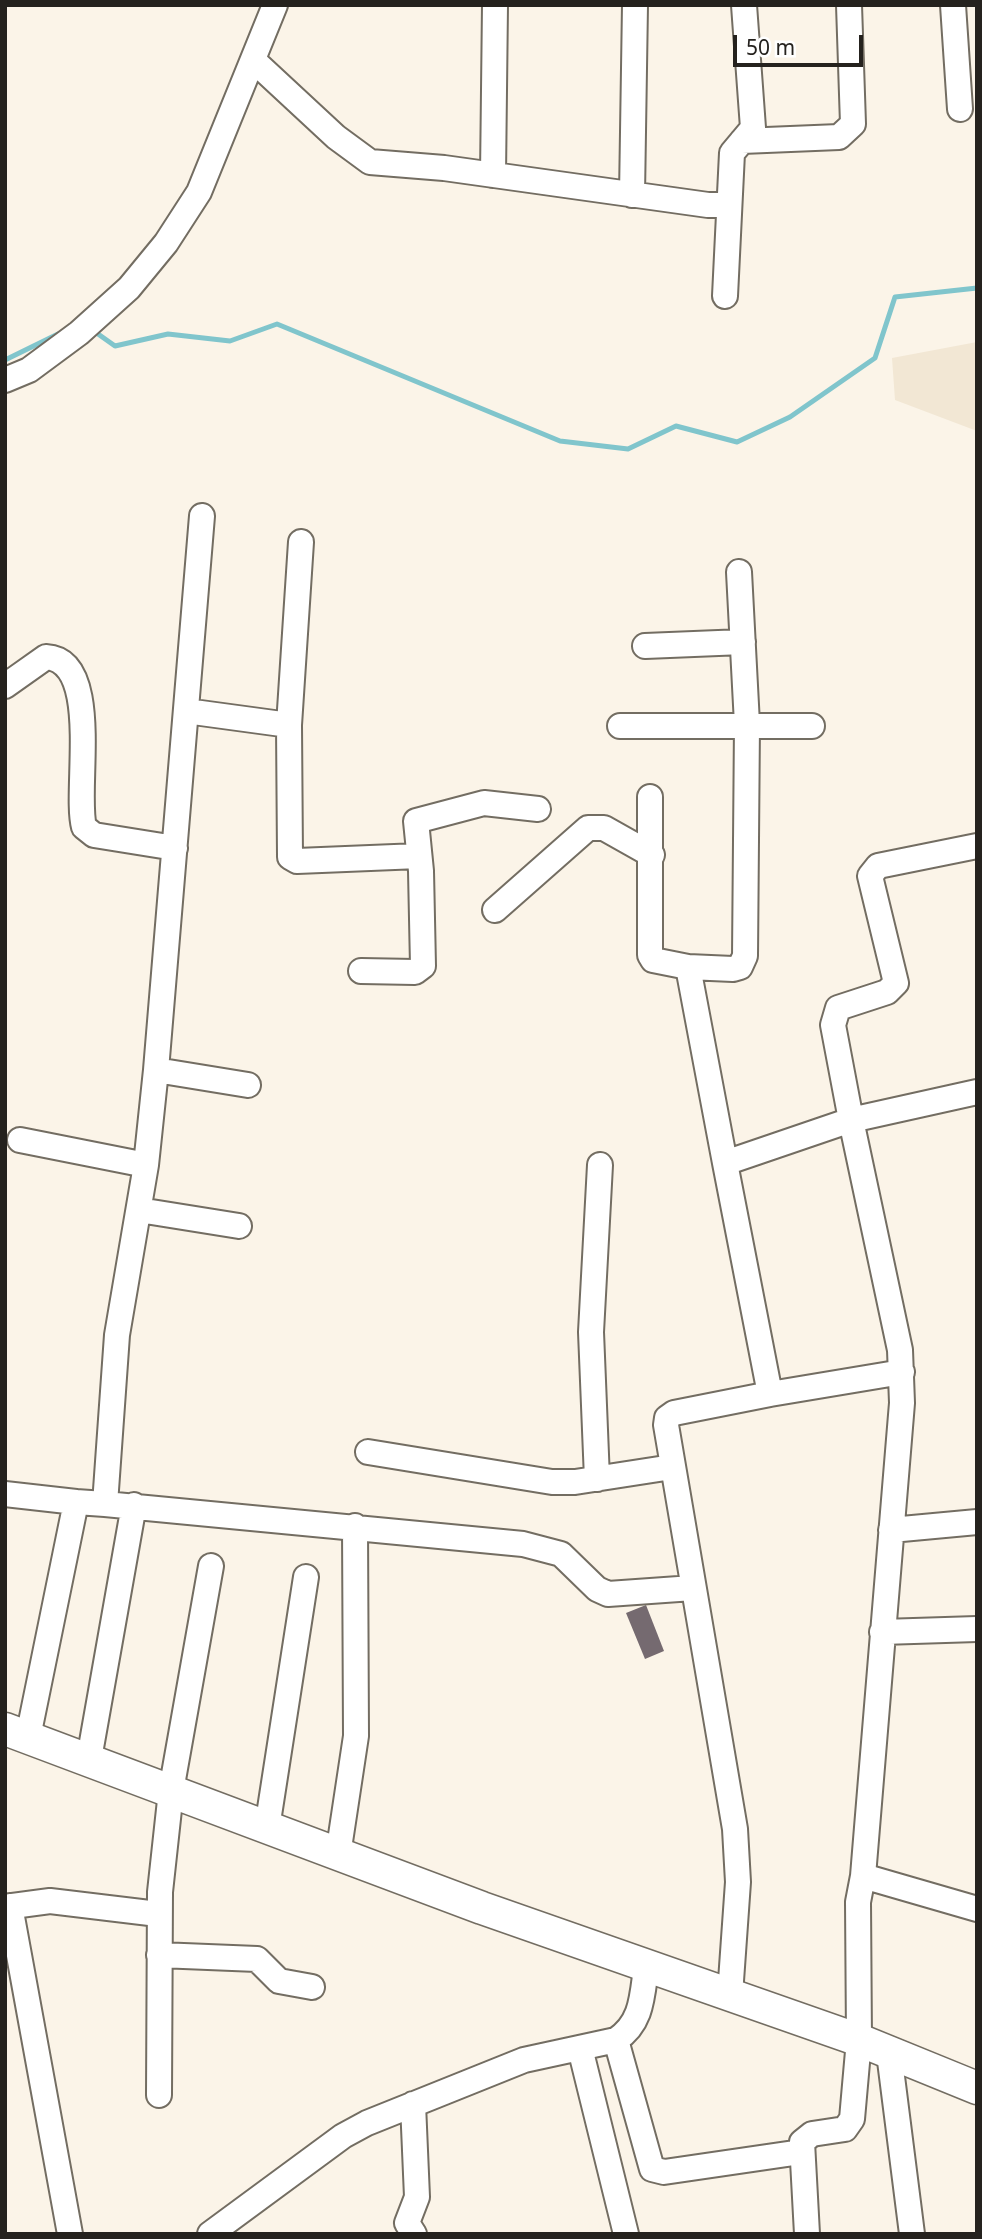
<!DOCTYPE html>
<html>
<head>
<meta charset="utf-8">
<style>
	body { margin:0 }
	#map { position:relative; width:982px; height:2239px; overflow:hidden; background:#fbf4e8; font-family:"Noto Sans",sans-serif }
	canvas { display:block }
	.frame { position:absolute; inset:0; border:7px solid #25221e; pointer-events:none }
	.scale { position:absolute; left:733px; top:35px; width:130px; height:32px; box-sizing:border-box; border:4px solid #25221e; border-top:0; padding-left:9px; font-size:21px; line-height:24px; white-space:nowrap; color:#25221e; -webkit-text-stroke:5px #fff; paint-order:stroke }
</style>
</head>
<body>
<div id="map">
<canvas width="982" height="2239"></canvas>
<div class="frame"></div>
<div class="scale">50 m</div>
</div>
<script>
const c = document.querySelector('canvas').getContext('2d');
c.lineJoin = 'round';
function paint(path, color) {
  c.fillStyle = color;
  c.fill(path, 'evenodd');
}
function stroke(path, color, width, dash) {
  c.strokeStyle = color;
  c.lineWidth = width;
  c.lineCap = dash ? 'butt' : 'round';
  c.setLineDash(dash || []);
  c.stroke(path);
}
paint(new Path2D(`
	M977,342V431L895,400L892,358Z`), '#f2e7d4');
stroke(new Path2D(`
	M91,329L115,346L168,334L230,341L277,324L560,441L628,449L676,426L737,442L790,417L875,358L895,297L977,288
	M5,360L58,334`), '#80c5cc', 5);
paint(new Path2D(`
	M646,1605L664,1651L645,1659L626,1613Z`), '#756a70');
const minor = new Path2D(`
	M953,5L960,109
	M253,60L336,137L370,162L444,168L708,205H727
	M742,141L839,137L853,124L849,5
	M493,175L495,5
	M632,195L635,5
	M725,296L732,153L753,128L744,5
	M5,380L29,370L79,333L129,288L166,243L199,192L275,5
	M301,542L289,725L290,857L297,861L419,856
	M739,572L747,724L745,956L740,967L733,969L688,967L725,1163L851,1120L900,1350L902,1403L863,1876L858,1902L859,2040L852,2119L845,2129L812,2134L802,2142L807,2234
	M645,646L743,642
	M5,686L46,657C103,660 74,791 84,827L94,835L175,848
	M186,711L289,725
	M620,726H812
	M650,797V955L653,960L688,967
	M977,846L878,866L870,876L896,983L887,992L838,1008L833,1025L851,1120L977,1092
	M495,910L588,828H604L652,855
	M361,971L415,972L423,966L421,871L416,821L484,803L538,809
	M156,1070L248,1085
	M20,1140L146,1165
	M725,1163L770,1394L902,1372
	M139,1210L239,1226
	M368,1452L552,1482H575L672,1467
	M597,1479L591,1332L600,1165
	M5,1494L76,1502
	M105,1504L523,1544L561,1554L597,1589L608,1594L693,1588
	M891,1530L977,1522
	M882,1632L977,1629
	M28,1737L76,1502L105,1504L117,1335L146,1165L156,1070L202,516
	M89,1759L134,1505
	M267,1828L306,1577
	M338,1855L356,1736L355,1526
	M863,1876L977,1909
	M10,1906L70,2234
	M5,1907L50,1901L158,1914
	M159,1955L257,1959L279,1981L312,1987
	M730,1995L738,1882L735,1829L666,1425L667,1418L674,1413L770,1394
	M616,2040L652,2169L664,2172L801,2152
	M580,2048L626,2234
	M889,2053L912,2234
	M159,2095L160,1892L171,1791L211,1566
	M413,2104L417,2197L407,2223L414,2234
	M210,2234L343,2136L367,2123L524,2060L616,2040C642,2023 642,1997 646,1968`);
const major = new Path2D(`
	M5,1729L482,1908L859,2040L977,2088`);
stroke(minor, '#736d62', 28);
stroke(major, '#736d62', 35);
stroke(minor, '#fff', 24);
stroke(major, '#fff', 32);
</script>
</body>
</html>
